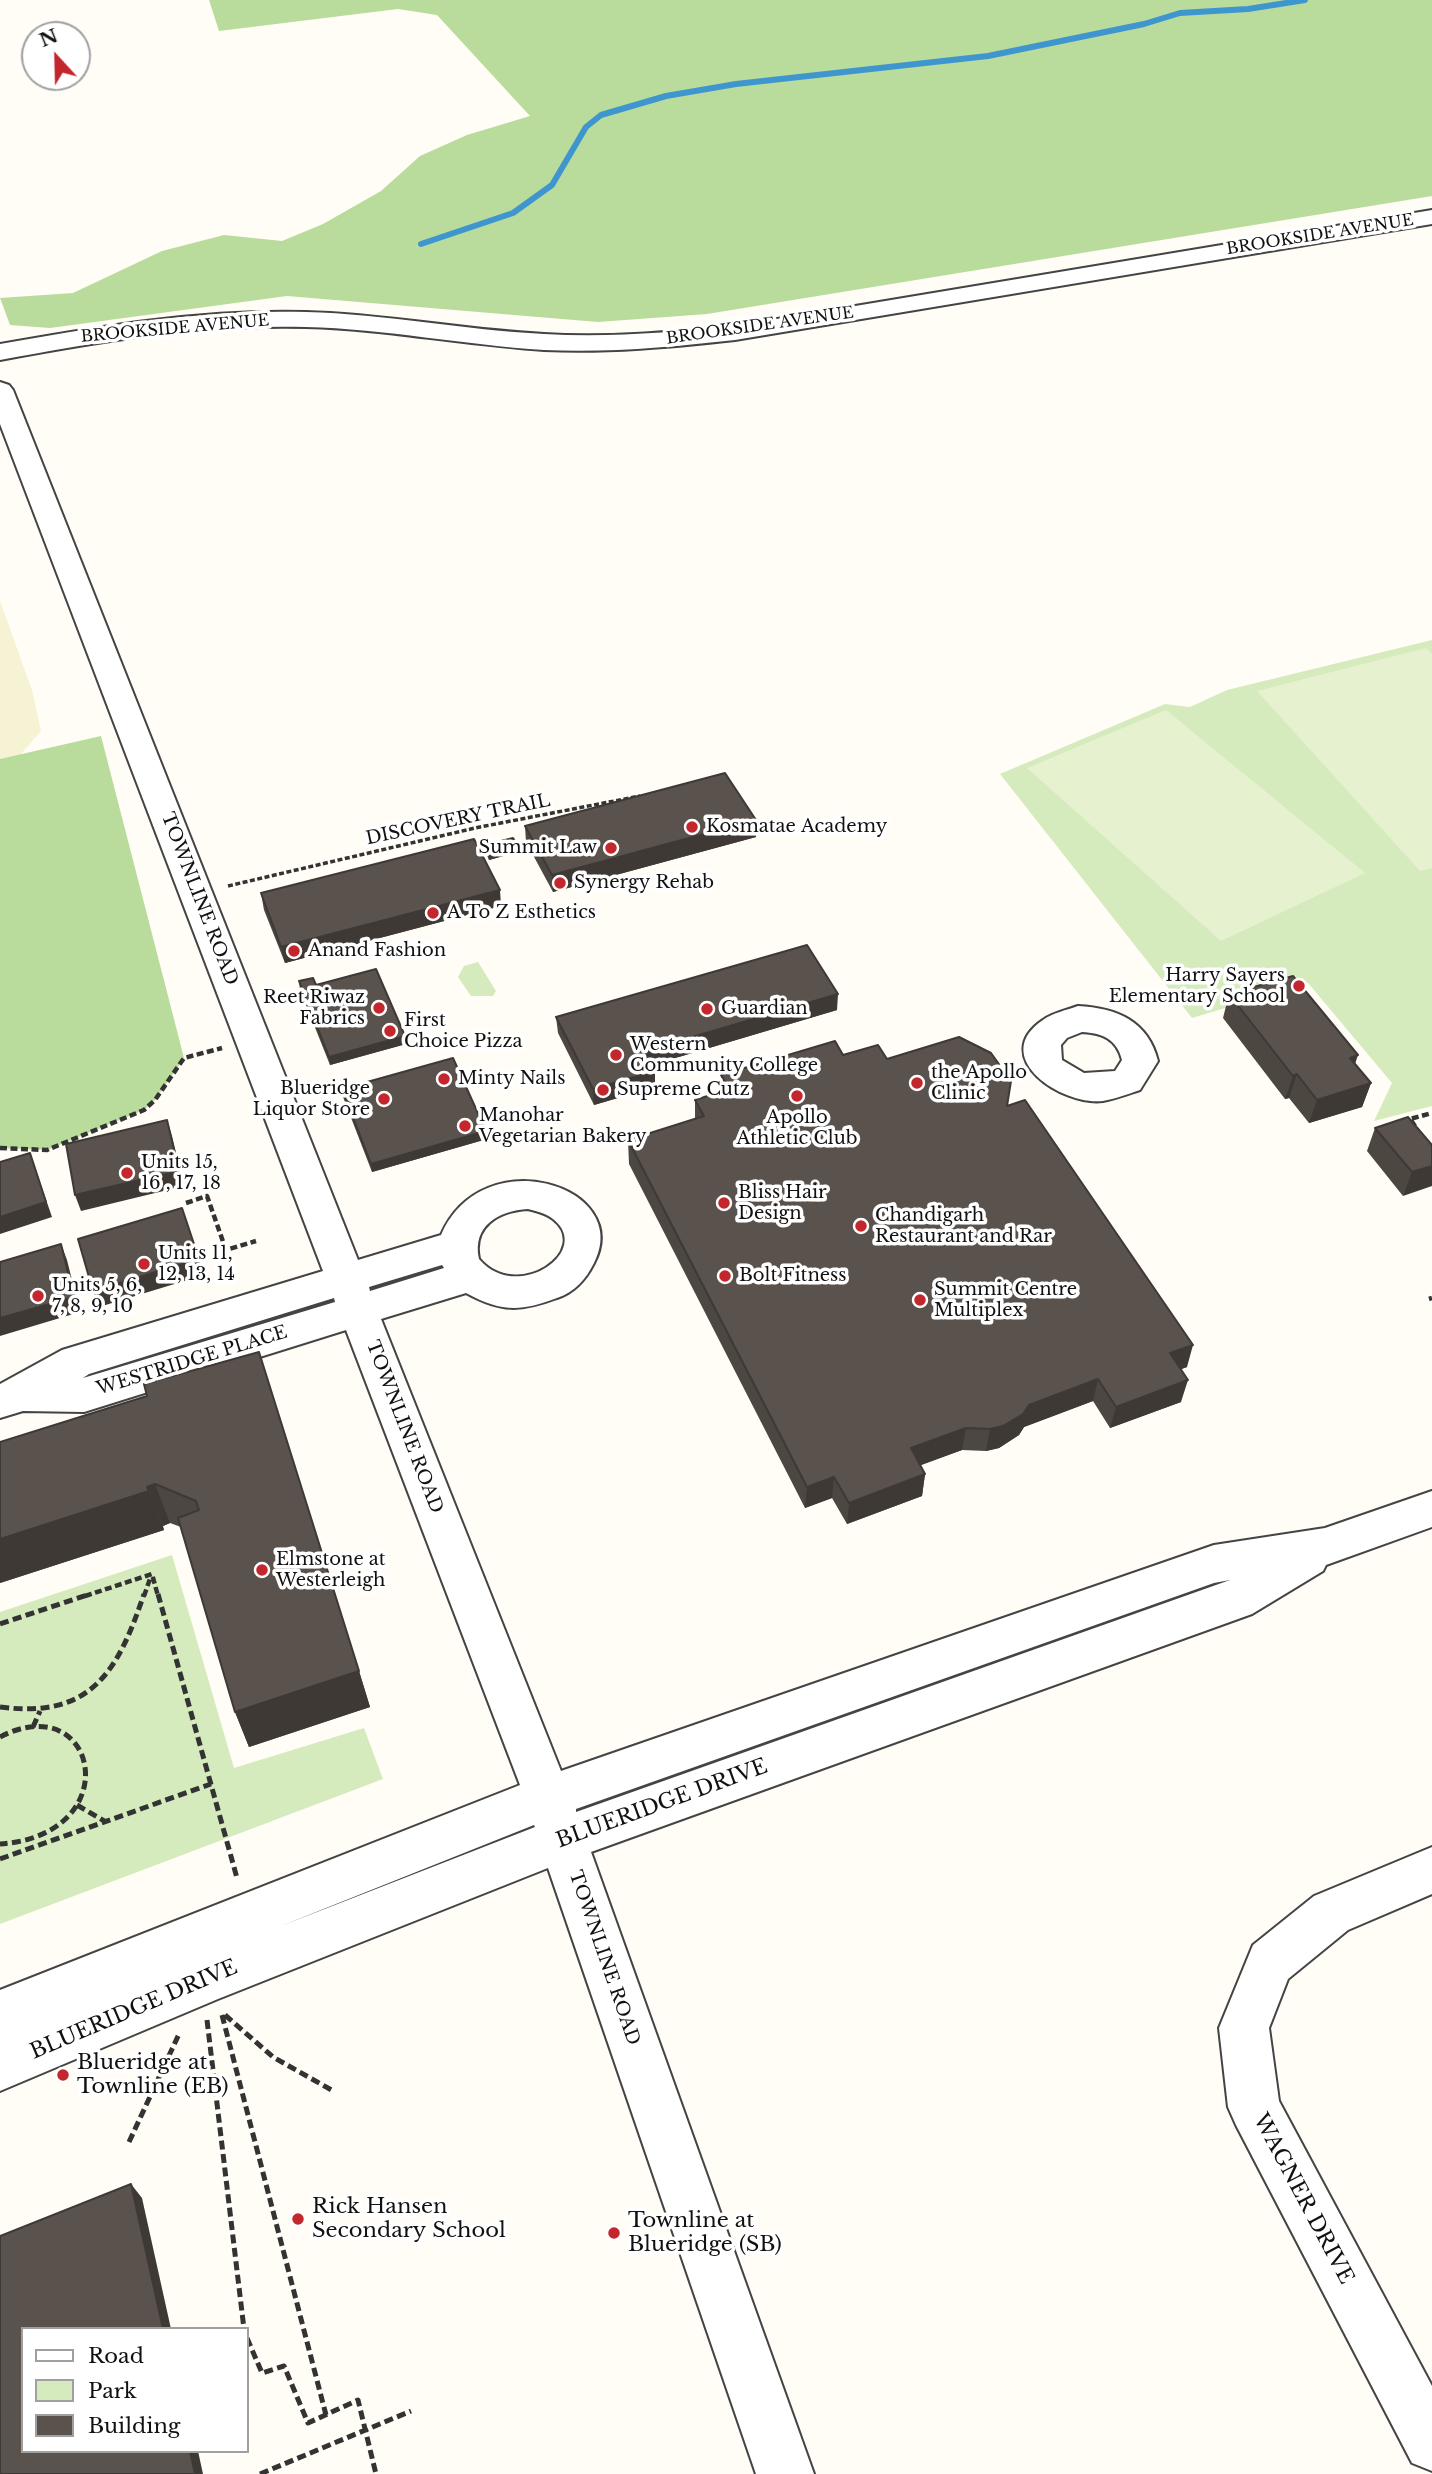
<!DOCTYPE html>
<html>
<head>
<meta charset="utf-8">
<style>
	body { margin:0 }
	#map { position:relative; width:1432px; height:2474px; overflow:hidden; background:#fffdf5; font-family:"Libre Baskerville",serif }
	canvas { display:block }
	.legend { position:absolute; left:21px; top:2327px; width:228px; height:126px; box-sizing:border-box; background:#fff; border:2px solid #a0a0a0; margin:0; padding:9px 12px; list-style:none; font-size:21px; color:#111 }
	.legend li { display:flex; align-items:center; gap:14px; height:35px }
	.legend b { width:35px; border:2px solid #a0a0a0 }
	.north { position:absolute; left:21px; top:21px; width:70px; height:70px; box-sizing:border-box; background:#fff; border:2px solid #a0a0a0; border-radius:50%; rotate:338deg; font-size:19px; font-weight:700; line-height:28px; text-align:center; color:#111 }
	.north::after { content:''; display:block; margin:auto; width:24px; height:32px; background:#c4262e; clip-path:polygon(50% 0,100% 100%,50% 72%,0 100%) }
</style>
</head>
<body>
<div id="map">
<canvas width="1432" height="2474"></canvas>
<ul class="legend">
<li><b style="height:9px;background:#fff"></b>Road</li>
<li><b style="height:19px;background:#d5ebbd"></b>Park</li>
<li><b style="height:19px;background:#5a524d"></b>Building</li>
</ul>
<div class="north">N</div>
</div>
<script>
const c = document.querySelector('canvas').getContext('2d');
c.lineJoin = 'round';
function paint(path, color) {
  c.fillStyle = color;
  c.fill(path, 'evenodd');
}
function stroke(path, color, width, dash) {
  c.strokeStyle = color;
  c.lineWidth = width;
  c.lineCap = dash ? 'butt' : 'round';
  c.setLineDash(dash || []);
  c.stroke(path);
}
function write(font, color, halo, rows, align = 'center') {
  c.font = font + ' "Libre Baskerville",serif';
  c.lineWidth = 7;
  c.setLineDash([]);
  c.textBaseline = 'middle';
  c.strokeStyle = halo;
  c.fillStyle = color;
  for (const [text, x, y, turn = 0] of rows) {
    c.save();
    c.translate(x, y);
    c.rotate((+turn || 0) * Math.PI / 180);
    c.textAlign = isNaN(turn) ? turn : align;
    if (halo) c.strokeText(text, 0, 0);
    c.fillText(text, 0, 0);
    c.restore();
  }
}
paint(new Path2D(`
	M0,601L32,690L41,731L20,755L0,759Z`), '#f6f3d4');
paint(new Path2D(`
	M1432,640V1106L1374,1121L1392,1083L1308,983L1192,1018L1000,774L1165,704L1190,707L1227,690Z
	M478,962L496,991L493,996H471L458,977L464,966Z
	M172,1555L234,1768L364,1728L383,1779L0,1924V1612Z`), '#d5ebbd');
paint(new Path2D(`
	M209,0H1432V196L707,314L598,322L287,296L50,328L10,325L0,298L73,293L162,251L224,235L282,241L323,224L381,191L420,156L467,135L530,116L437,15L398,9L219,31Z
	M101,736L184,1058L155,1100L144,1110L47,1150L0,1148V759Z`), '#b9dc9c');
paint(new Path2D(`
	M1426,648L1432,654V868L1420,871L1257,691Z
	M1166,710L1365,873L1221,941L1027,768Z`), '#e6f2cf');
stroke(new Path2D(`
	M421,244L513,213L552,185L586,127L601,115L666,96L736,84L988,56L1144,24L1180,13L1248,9L1305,0`), '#3f96cf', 6);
const minor = new Path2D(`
	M1432,210V224L735,340C672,347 608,353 544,350C464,345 386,329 306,327C203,324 101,341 0,360V344C101,326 203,309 306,312C386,314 464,330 544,334C608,338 672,332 735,326Z
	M0,382L9,385L13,390L358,1260L441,1235C483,1138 634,1187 594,1263C586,1279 575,1292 557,1298C520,1312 501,1312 466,1293L381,1319L561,1771L1214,1545L1325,1528L1432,1491V1527L1326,1565L1323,1571L1252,1614L591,1852L814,2474H756L548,1868L218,1999L0,2091V2040L47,2021L0,2040V1990L520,1785L346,1330L84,1412L23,1411L0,1418V1384L62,1350L323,1271L0,424ZM528,1209C535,1211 546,1213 553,1219C594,1251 517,1304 479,1259C472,1226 498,1211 528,1209ZM442,1265L444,1268L370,1291L369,1287ZM334,1298L335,1302L83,1378L89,1374ZM1230,1580L576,1812V1809L1214,1583ZM534,1825L535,1827L281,1926Z
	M1078,1006C1117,1008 1148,1021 1158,1061L1140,1090C1128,1094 1115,1099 1103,1101C1062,1106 988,1057 1043,1020C1052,1013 1067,1010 1078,1006ZM1082,1032C1102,1033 1117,1039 1122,1060L1115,1071L1084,1073L1062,1060L1061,1045L1067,1038Z
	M1432,1847V1894L1348,1930L1288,1979L1269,2028L1279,2101L1432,2386V2471L1412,2463L1236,2125L1228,2107L1219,2028L1253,1945L1314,1896Z`);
stroke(minor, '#444', 4);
stroke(new Path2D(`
	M228,886L475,828L640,796`), '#333', 3.5, [5, 2.5]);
stroke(new Path2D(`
	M1415,1126L1410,1119L1432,1113
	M0,1148L47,1150L144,1110L155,1100L184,1058L222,1048
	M186,1203L207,1196L226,1250L256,1241
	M1429,1299L1432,1298
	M85,1596L152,1574L158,1596
	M144,1596L151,1576`), '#333', 4.5, [7, 3.5]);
stroke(new Path2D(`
	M158,1594L237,1878
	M0,1624L90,1594
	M0,1707C92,1719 118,1671 144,1594
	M33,1727L40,1711
	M0,1737C98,1686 129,1835 0,1844
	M77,1805L106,1822
	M0,1859L211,1784
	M222,2015L326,2415
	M225,2015L273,2057L335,2092
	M207,2020L244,2329
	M129,2142L179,2034
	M247,2338L262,2373L284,2366L308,2423L358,2400L376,2474
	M260,2474L411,2411`), '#333', 5, [9, 4.5]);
paint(minor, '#fff');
paint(new Path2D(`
	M525,826L756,837L553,892L526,842Z
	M485,845L518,852L489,860L486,853Z
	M261,893L501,906L285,963L264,910Z
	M299,981L316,985L406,1044L330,1065L300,990Z
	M1229,994L1355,1064L1371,1083L1362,1107L1309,1123L1289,1098L1285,1099L1223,1018Z
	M837,1010L652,1065L655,1087L594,1105L558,1033L556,1017Z
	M843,1055L887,1059L1007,1106L1187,1367L1181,1369V1402L1110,1428L1093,1401L1024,1427L1019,1435L999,1448L986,1451L962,1450L920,1465L925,1474L922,1496L847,1524L832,1498L805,1508L629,1164L628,1140L695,1119V1100L721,1091V1075Z
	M342,1089L487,1139L372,1172L343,1097Z
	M1375,1128L1432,1145L1403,1196L1367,1151Z
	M147,1396L359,1671L370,1707L249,1747L235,1712L181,1527L170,1523L163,1526L164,1530L0,1583Z`), '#4d4742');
paint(new Path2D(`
	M756,820V837L553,892L552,875Z
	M517,844L518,852L489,860L488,851Z
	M500,890L501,906L285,963L281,947Z
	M838,994L837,1010L645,1067V1051Z
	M405,1036L406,1044L330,1065L329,1057Z
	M1358,1055L1350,1079V1058Z
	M655,1071V1087L594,1105L593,1089Z
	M1297,1074L1289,1098L1285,1099L1293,1076Z
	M1371,1083L1362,1107L1309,1123L1317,1100Z
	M167,1120L172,1136L184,1186L81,1211L75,1195Z
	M486,1131L487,1139L372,1172L371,1164Z
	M30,1153L52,1217L0,1234V1217Z
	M1432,1166V1186L1403,1196L1412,1172Z
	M61,1244L67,1260L80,1312L0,1336V1318Z
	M199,1259L204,1275L99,1307L93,1291Z
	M1193,1345L1187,1367L1163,1376L1170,1353Z
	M1098,1379L1093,1401L1024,1427L1019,1435L999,1448L986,1451L990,1429L1029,1405Z
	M1188,1380L1181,1402L1110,1428L1116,1407Z
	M966,1428L962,1450L908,1470L911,1448Z
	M925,1474L922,1496L847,1524L849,1503Z
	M834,1477L832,1498L805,1508L807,1487Z
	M155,1484L170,1523L163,1526L147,1487Z
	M149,1491L164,1530L0,1583V1539Z
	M359,1671L370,1707L249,1747L235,1712Z
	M131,2184L142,2198L171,2329H163Z
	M190,2451H198L203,2474H195Z`), '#3f3936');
const building = new Path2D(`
	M725,773L756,820L552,875L525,826Z
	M513,838L517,844L488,851L485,845Z
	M474,839L500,890L281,947L261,893Z
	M807,945L838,994L645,1051L655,1071L593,1089L556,1017Z
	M376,969L405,1036L329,1057L299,981L313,978L316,985Z
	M1293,976L1358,1055L1350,1058L1371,1083L1317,1100L1297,1074L1293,1076L1229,994Z
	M959,1037L991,1053L1011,1081L1007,1106L1025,1100L1193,1345L1170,1353L1188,1380L1116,1407L1098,1379L1029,1405L1023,1414L1003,1426L990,1429L966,1428L911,1448L925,1474L849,1503L834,1477L807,1487L628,1140L704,1116L695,1100L729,1089L721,1075L835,1041L843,1055L878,1045L887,1059Z
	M453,1058L486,1131L371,1164L342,1089Z
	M1408,1117L1432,1145V1166L1412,1172L1375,1128Z
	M167,1120L179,1171L75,1195L66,1144Z
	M30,1153L46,1202L0,1217V1162Z
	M182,1208L199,1259L93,1291L78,1239Z
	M61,1244L74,1297L0,1318V1262Z
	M259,1352L359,1671L235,1712L178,1518L199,1510L196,1501L155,1484L147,1487L149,1491L0,1539V1442L147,1396L144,1384Z
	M131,2184L163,2329H23V2451H190L195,2474H0V2236Z`);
paint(building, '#5a524d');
stroke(building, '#3f3936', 2);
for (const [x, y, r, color] of [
	[692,827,7,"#c4262e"],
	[611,848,7,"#c4262e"],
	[560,883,7,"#c4262e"],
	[433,913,7,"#c4262e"],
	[294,951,7,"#c4262e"],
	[1299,986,7,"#c4262e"],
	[379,1008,7,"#c4262e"],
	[707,1009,7,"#c4262e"],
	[390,1031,7,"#c4262e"],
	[616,1055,7,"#c4262e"],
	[444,1079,7,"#c4262e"],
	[917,1083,7,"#c4262e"],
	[603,1090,7,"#c4262e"],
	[797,1096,7,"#c4262e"],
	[384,1099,7,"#c4262e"],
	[465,1126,7,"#c4262e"],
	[127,1173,7,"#c4262e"],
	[724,1203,7,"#c4262e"],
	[861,1226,7,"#c4262e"],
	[144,1264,7,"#c4262e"],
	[725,1276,7,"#c4262e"],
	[38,1296,7,"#c4262e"],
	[920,1300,7,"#c4262e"],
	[262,1570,7,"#c4262e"],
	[63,2075,7,"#c4262e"],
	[298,2219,7,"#c4262e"],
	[614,2233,7,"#c4262e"]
]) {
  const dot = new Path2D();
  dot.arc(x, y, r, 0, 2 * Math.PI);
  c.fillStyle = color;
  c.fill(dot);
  stroke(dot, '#fff', 2.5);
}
write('16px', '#111', '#fff', [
	["BROOKSIDE AVENUE",1320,235,-9],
	["BROOKSIDE AVENUE",760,326,-8],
	["BROOKSIDE AVENUE",175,329,-5]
]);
write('18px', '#111', '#fff', [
	["DISCOVERY TRAIL",458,820,-12],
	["TOWNLINE ROAD",199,899,69],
	["WESTRIDGE PLACE",192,1361,-17],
	["TOWNLINE ROAD",404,1427,69],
	["TOWNLINE ROAD",604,1958,71]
]);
write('18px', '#111', '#fff', [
	["Kosmatae Academy",706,827],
	["Summit Law",597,848,"right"],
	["Synergy Rehab",574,883],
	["A To Z Esthetics",447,913],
	["Anand Fashion",308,951],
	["Harry Sayers",1285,976,"right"],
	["Elementary School",1285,997,"right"],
	["Reet Riwaz",365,998,"right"],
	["Fabrics",365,1019,"right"],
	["Guardian",721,1009],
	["First",404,1021],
	["Choice Pizza",404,1042],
	["Western",630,1045],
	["Community College",630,1066],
	["the Apollo",931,1073],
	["Clinic",931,1094],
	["Minty Nails",458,1079],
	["Blueridge",370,1089,"right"],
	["Liquor Store",370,1110,"right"],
	["Supreme Cutz",617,1090],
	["Manohar",479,1116],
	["Vegetarian Bakery",479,1137],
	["Apollo",797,1118,"center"],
	["Athletic Club",797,1139,"center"],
	["Units 15,",141,1163],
	["16 , 17, 18",141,1184],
	["Bliss Hair",738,1193],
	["Design",738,1214],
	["Chandigarh",875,1216],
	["Restaurant and Rar",875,1237],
	["Units 11,",158,1254],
	["12, 13, 14",158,1275],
	["Bolt Fitness",739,1276],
	["Units 5, 6,",52,1286],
	["7, 8, 9, 10",52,1307],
	["Summit Centre",934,1290],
	["Multiplex",934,1311],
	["Elmstone at",276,1560],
	["Westerleigh",276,1581]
], 'left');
write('21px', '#111', '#fff', [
	["BLUERIDGE DRIVE",662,1804,-20],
	["BLUERIDGE DRIVE",134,2010,-23],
	["WAGNER DRIVE",1303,2199,62]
]);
write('21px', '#111', '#fff', [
	["Blueridge at",77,2063],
	["Townline (EB)",77,2087],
	["Rick Hansen",312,2207],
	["Secondary School",312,2231],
	["Townline at",628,2221],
	["Blueridge (SB)",628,2245]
], 'left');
</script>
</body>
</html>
